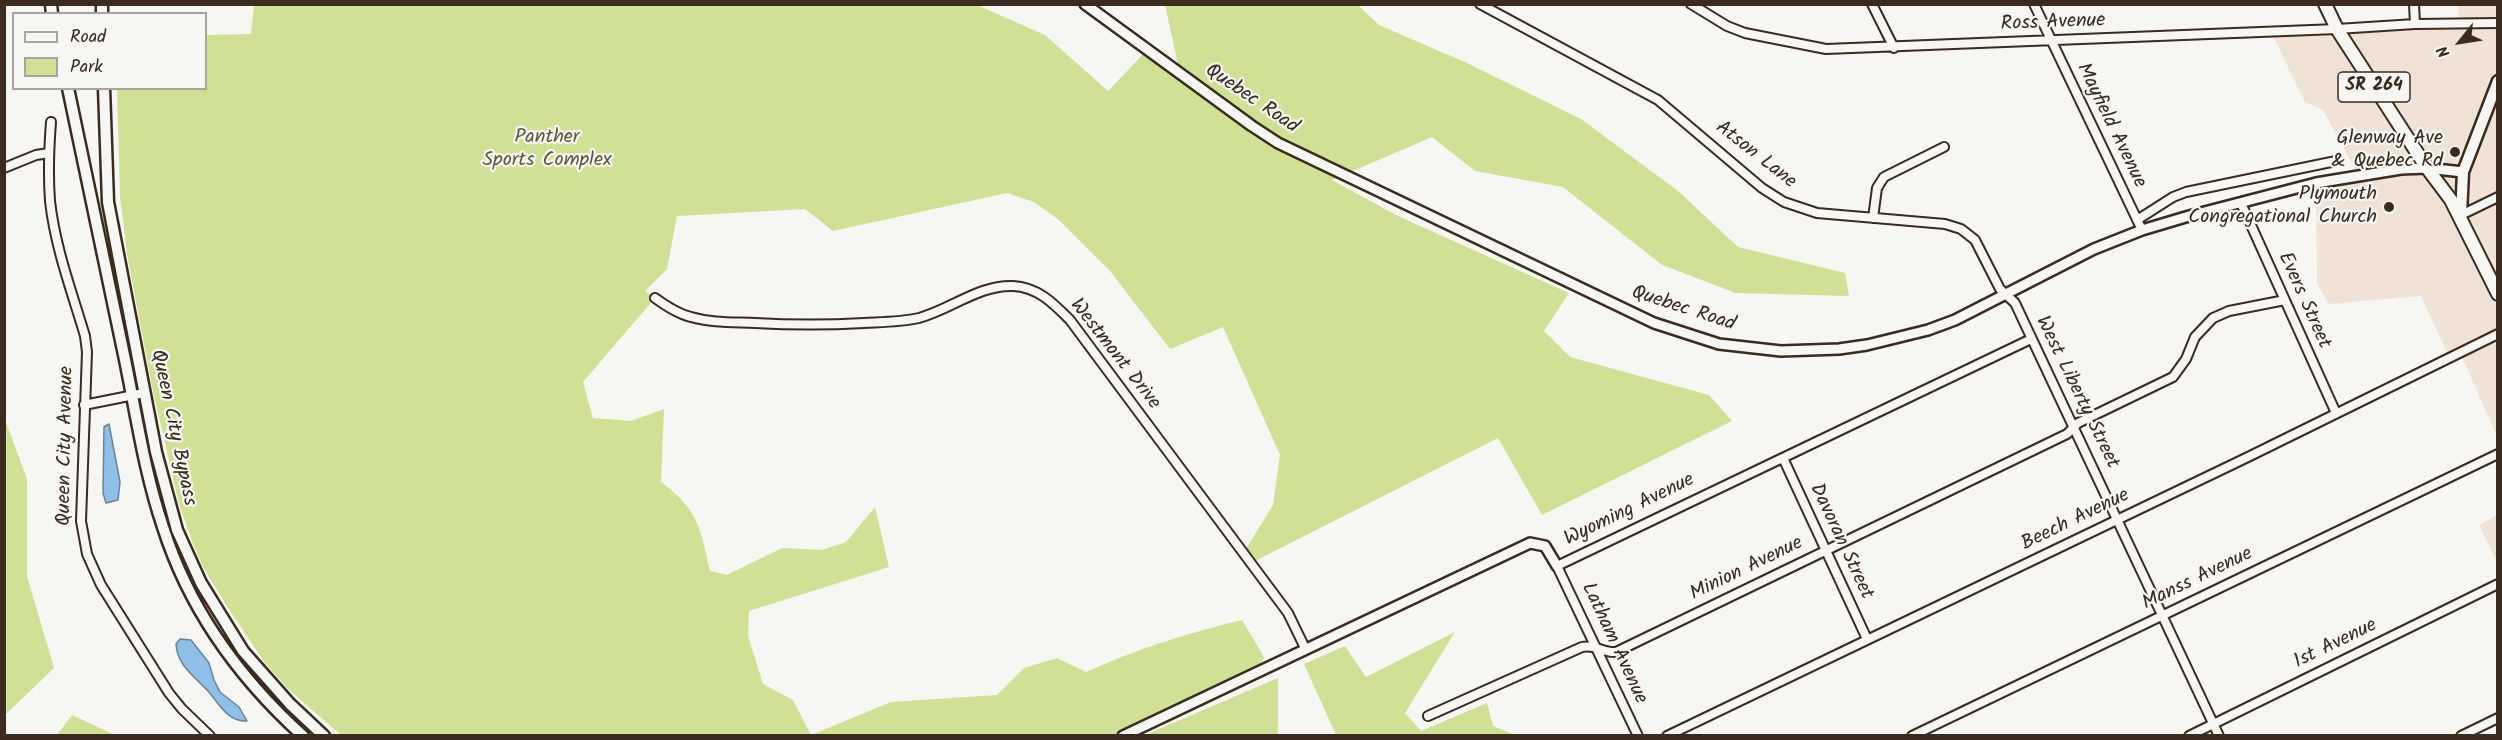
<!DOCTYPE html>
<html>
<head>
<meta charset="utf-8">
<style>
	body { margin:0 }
	#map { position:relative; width:2502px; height:740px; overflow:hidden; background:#f6f6f2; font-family:Kalam,sans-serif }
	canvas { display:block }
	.frame { position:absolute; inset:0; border:6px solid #3b2a1e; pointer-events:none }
	.legend { position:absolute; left:12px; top:12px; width:195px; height:78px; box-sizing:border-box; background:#f6f6f2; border:2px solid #aba49d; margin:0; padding:8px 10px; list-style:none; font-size:18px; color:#3b2a1e }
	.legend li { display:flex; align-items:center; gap:12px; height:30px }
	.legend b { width:30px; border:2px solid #aba49d }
	.north { position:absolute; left:2430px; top:12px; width:60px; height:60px; -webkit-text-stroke:4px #f6f6f2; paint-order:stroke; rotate:240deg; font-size:16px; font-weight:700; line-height:24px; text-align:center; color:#3b2a1e }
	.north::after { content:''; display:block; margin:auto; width:21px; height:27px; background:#3b2a1e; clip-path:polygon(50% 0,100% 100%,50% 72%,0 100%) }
</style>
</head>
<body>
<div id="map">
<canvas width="2502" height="740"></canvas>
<div class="frame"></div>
<ul class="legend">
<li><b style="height:8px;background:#f6f6f2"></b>Road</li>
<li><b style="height:16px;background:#d0e195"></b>Park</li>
</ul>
<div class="north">N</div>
</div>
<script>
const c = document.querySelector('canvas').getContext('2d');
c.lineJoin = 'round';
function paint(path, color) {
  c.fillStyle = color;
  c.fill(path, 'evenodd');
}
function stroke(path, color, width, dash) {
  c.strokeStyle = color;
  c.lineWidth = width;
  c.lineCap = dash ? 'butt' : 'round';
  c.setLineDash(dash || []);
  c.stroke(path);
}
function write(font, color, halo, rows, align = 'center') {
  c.font = font + ' Kalam,sans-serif';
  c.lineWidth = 4.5;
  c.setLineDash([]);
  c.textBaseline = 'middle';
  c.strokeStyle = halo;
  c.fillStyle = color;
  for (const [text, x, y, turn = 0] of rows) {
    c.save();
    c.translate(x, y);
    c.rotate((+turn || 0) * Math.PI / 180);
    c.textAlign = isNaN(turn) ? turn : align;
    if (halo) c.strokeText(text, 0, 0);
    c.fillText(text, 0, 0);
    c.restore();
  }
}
paint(new Path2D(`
	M2458,5H2497V436L2460,352L2449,357L2421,296L2329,304L2317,284L2316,183L2359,176L2323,110L2305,102L2271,32L2459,23Z
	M2497,515V562L2479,525Z`), '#f1e2d6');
paint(new Path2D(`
	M254,5H977L1045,35L1108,91L1147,50L1180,74L1165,5H1358L1379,25L1467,63L1581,119L1678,191L1738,247L1845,273L1849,296L1736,293L1662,265L1563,187L1475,171L1432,137L1332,180L1398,216L1569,293L1544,331L1570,357L1709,395L1732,421L1542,515L1498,438L1251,563L1244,552L1273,505L1280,455L1223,327L1170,349L1110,271L1059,220L1034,202L1007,193L833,231L805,209L677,216L667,269L645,291L655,298L583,382L593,418L631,421L664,409L661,482C699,510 700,528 710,571L727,575L782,548L822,550L846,542L875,507L889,567L749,611L748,636L763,684L793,700L811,735L891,702L997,695L1024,668L1057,658L1086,672C1137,649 1188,633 1242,620L1264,657L1258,670L1123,735H341L288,689L265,663L228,608L203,567L193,544L179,504L153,391L127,254L120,196L117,89L206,88V35L251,34Z
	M4,417L27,479V576L54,668L5,715Z
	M1455,632L1405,713L1421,731L1487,703L1493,726L1515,735H1336L1304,664L1345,646L1366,677Z
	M1278,678V735H1145Z
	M72,715L115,735H57Z`), '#d0e195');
const water = new Path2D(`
	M109,424L120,482L118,500L106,503L103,493L104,427Z
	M180,639L191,640L209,663L214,680L220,692L239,707L247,721C227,722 219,703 207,690C194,676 177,665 176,644Z`);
paint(water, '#8dbfe9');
stroke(water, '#6c8398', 1.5);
const minor = new Path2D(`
	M1480,4L1658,100L1762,188L1784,202L1817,213L1945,224L1961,229L1975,240L2000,289L2015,303L2219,736
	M1691,4L1727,26L1745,33L1826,49L2337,29L2415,24L2498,23
	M1872,4L1894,48
	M2034,4L2142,230
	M2414,4L2415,24
	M51,122C49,148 48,174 50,201C55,247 72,292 85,336L87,352L81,521L87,554L101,585L169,693L182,709L210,736
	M4,168L36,155L49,153
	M2241,203L2336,413
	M2461,215L2498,197
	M1873,218L1877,188L1884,177L1944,147
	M2137,220L2173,197L2186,192L2336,161
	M655,298C666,306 678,314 691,317C712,323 733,322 755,323C791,325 828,325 864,323C883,322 901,322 919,318C952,309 978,285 1013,286C1038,287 1054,304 1070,320L1288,613L1305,648
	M84,405L144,393
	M1783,458L1867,639
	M1428,716L1582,647C1595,644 1603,653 1616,652L2067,434L2078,423L2173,377L2186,359L2195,337L2213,318L2229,311L2285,300
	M1638,736L1557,566L2031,339
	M1667,736L2248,457L2498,334
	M1912,736L2498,454
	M2189,736L2498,584
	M2461,736L2498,718`);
const tertiary = new Path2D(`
	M1085,4L1252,126L1278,143L1654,323L1719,344L1781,351L1839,349L1867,345L1928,330L1955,320L2094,249L2142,230L2189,216L2316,183L2401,169L2427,168L2463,172
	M1123,736L1530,543L1545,546L1557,566`);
const secondary = new Path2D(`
	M51,4L52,14
	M102,4V14
	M68,88C86,177 105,266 124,355C136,412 144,471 163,527C189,609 239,678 303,736
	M104,88L108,202L156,452L177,530L201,583L243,651L290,704L324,736
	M2461,215L2463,172L2498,81`);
const primary = new Path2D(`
	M2325,4L2337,29L2427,168L2451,200L2498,294`);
stroke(minor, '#3b2a1e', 12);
stroke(tertiary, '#3b2a1e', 14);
stroke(secondary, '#3b2a1e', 15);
stroke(primary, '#3b2a1e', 16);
stroke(minor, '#f6f6f2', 8);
stroke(tertiary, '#f6f6f2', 9);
stroke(secondary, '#f6f6f2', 10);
stroke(primary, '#f6f6f2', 12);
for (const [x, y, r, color] of [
	[2455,152,6,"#3b2a1e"],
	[2389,207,6,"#3b2a1e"]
]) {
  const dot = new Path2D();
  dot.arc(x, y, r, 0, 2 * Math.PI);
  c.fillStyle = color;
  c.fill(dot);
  stroke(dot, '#f6f6f2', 2);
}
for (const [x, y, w] of [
	[2374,87,72]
]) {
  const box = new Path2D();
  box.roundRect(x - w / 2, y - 15, w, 30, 4.5);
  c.fillStyle = '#f6f6f2';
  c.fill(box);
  stroke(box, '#3b2a1e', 1.5);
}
write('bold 18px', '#3b2a1e', null, [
	["SR 264",2374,87]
]);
write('20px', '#3b2a1e', '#f6f6f2', [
	["Ross Avenue",2053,24,-2],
	["Quebec Road",1251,100,34],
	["Mayfield Avenue",2110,126,64],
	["Atson Lane",1755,156,38],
	["Evers Street",2303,301,66],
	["Quebec Road",1683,310,18],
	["Westmont Drive",1114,355,52],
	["West Liberty Street",2076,393,64],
	["Queen City Bypass",172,428,78],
	["Queen City Avenue",67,446,-89],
	["Wyoming Avenue",1630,511,-26],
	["Beech Avenue",2076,521,-26],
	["Davoran Street",1840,542,65],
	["Minion Avenue",1747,570,-26],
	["Manss Avenue",2198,580,-26],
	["Latham Avenue",1613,644,65],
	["1st Avenue",2336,645,-26]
]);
write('20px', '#60583c', '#f6f6f2', [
	["Panther",547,139],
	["Sports Complex",547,162]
]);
write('20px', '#3b2a1e', '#f6f6f2', [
	["Glenway Ave",2443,140],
	["& Quebec Rd",2443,163],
	["Plymouth",2377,196],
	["Congregational Church",2377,219]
], 'right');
</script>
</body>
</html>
